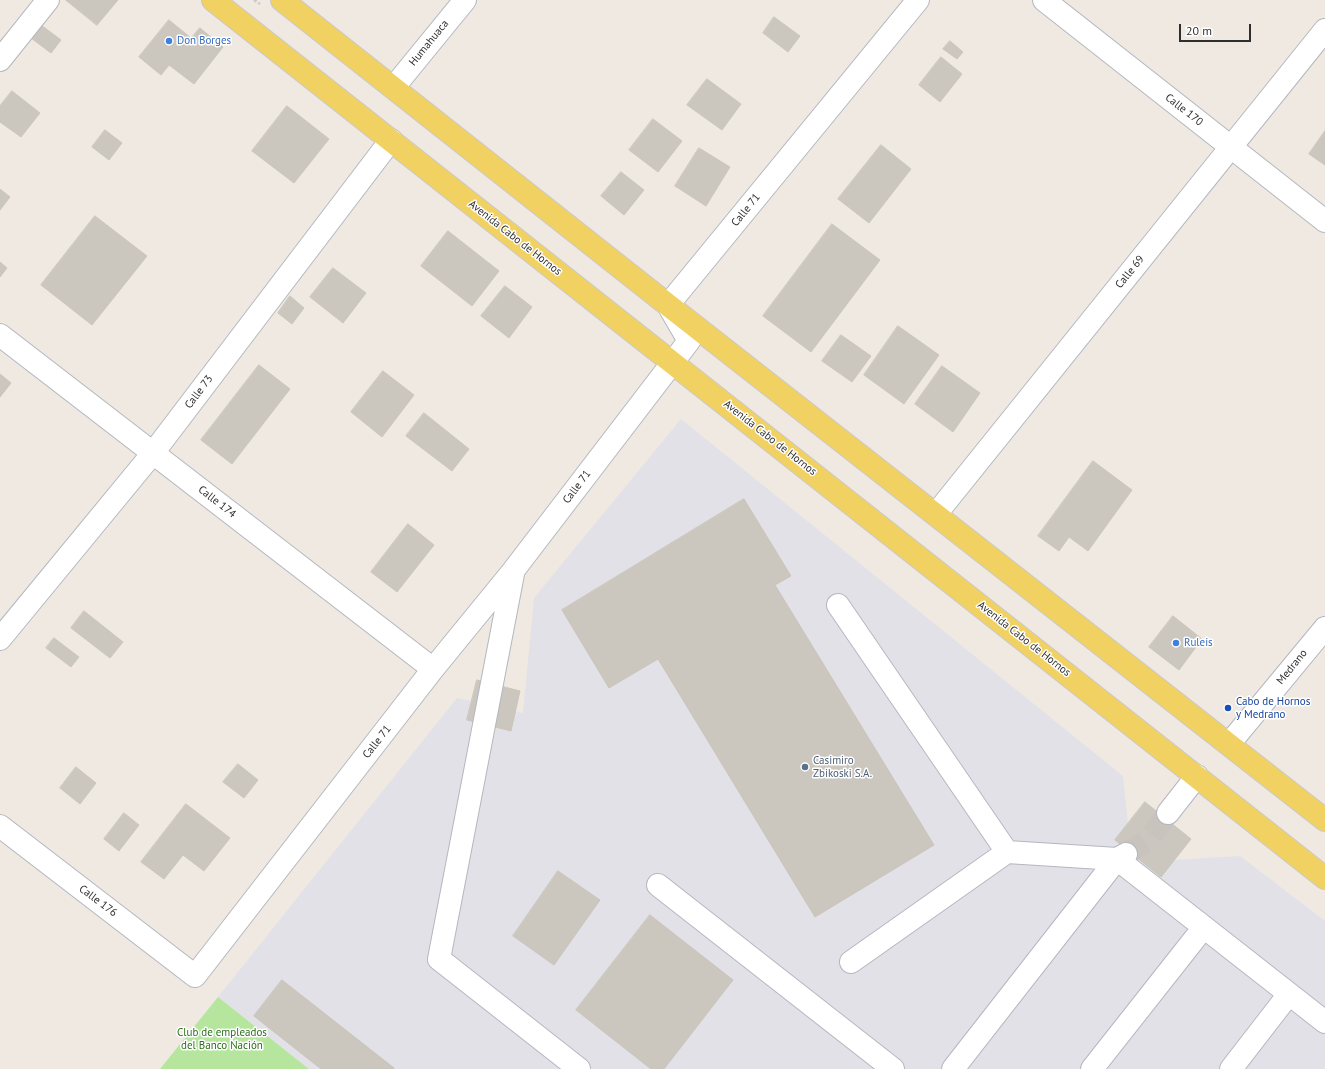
<!DOCTYPE html>
<html>
<head>
<meta charset="utf-8">
<style>
	body { margin:0 }
	#map { position:relative; width:1325px; height:1069px; overflow:hidden; background:#efe9e1; font-family:"PT Sans",sans-serif }
	canvas { display:block }
	.scale { position:absolute; left:1179px; top:24px; width:72px; height:18px; box-sizing:border-box; border:2px solid #2e2e2e; border-top:0; padding-left:5px; font-size:12px; line-height:14px; white-space:nowrap; color:#2e2e2e; -webkit-text-stroke:3px #fff; paint-order:stroke }
</style>
</head>
<body>
<div id="map">
<canvas width="1325" height="1069"></canvas>
<div class="scale">20 m</div>
</div>
<script>
const c = document.querySelector('canvas').getContext('2d');
c.lineJoin = 'round';
function paint(path, color) {
  c.fillStyle = color;
  c.fill(path, 'evenodd');
}
function stroke(path, color, width, dash) {
  c.strokeStyle = color;
  c.lineWidth = width;
  c.lineCap = dash ? 'butt' : 'round';
  c.setLineDash(dash || []);
  c.stroke(path);
}
function write(font, color, halo, rows, align = 'center') {
  c.font = font + ' "PT Sans",sans-serif';
  c.lineWidth = 3;
  c.setLineDash([]);
  c.textBaseline = 'middle';
  c.strokeStyle = halo;
  c.fillStyle = color;
  for (const [text, x, y, turn = 0] of rows) {
    c.save();
    c.translate(x, y);
    c.rotate((+turn || 0) * Math.PI / 180);
    c.textAlign = isNaN(turn) ? turn : align;
    if (halo) c.strokeText(text, 0, 0);
    c.fillText(text, 0, 0);
    c.restore();
  }
}
paint(new Path2D(`
	M681,419L1123,776L1128,824L1148,840L1174,860L1240,856L1325,921V1069H309L218,997L457,698L523,713L534,598Z`), '#e3e1e8');
paint(new Path2D(`
	M218,997L309,1069H160Z`), '#b6e59e');
const building = new Path2D(`
	M66,0H118L97,25Z
	M774,17L800,36L788,52L763,33Z
	M169,20L191,38L161,75L139,57Z
	M41,25L61,40L51,53L31,38Z
	M200,28L223,47L194,84L169,65Z
	M950,41L963,52L957,59L943,49Z
	M941,57L962,74L940,102L919,85Z
	M707,79L741,104L722,130L687,105Z
	M12,91L40,113L21,137L0,122V106Z
	M287,106L329,139L294,183L252,151Z
	M653,119L682,141L658,172L629,150Z
	M105,130L122,143L109,160L92,147Z
	M1325,131V165L1309,154Z
	M881,145L911,169L869,223L838,199Z
	M699,148L730,167L706,206L675,186Z
	M621,172L644,190L624,215L601,196Z
	M0,189L10,197L0,210Z
	M95,216L147,256L92,325L41,285Z
	M832,224L880,260L811,352L763,316Z
	M448,231L499,271L472,306L421,266Z
	M0,262L7,268L0,277Z
	M333,268L366,293L343,323L310,297Z
	M505,286L532,307L509,338L481,316Z
	M290,296L304,308L292,324L278,313Z
	M898,326L939,355L904,404L864,375Z
	M841,335L871,356L852,382L822,361Z
	M259,365L290,389L232,464L201,440Z
	M942,366L980,393L953,432L915,404Z
	M383,371L414,395L382,437L351,412Z
	M0,374L11,383L0,397Z
	M424,413L469,449L452,471L406,436Z
	M1093,461L1132,490L1088,551L1069,537L1059,551L1038,536Z
	M744,499L791,576L775,585L934,845L815,917L658,659L609,688L562,610Z
	M408,524L434,545L397,592L371,572Z
	M84,611L123,642L110,658L71,628Z
	M1173,616L1202,639L1179,670L1149,647Z
	M54,638L79,657L71,667L46,648Z
	M477,680L520,691L511,731L467,720Z
	M238,764L258,780L244,798L223,782Z
	M76,767L96,783L80,804L60,788Z
	M1145,802L1191,839L1161,877L1115,840Z
	M186,804L230,838L204,871L183,855L164,879L141,862Z
	M124,813L139,825L119,851L104,839Z
	M558,871L600,900L554,965L513,936Z
	M650,915L733,980L664,1069H651L576,1010Z
	M282,980L394,1068V1069H321L254,1016Z`);
paint(building, '#cbc7bf');
stroke(building, '#cbc5ba', 1);
stroke(new Path2D(`
	M1126,854L1148,840L1168,813`), '#c8c4bd', 22, [22, 11]);
const minor = new Path2D(`
	M1044,0L1325,221
	M0,60L48,0
	M394,87L465,0
	M0,335L433,669
	M936,514L1325,30
	M513,574L439,959L579,1069
	M838,605L1007,852
	M0,639L153,453L391,140
	M1229,744L1325,628
	M1168,813L1197,776
	M0,826L195,976L433,669L513,571L689,341L668,305L918,0
	M658,885L893,1069
	M851,962L1007,852L1117,859L1325,1022
	M953,1069L1117,859L1126,854
	M1092,1069L1204,927
	M1231,1069L1289,994`);
const major = new Path2D(`
	M213,0L1325,878
	M282,0L668,305L1325,820`);
stroke(minor, '#b4b7c1', 24);
stroke(major, '#c9c9c9', 24);
stroke(new Path2D(`
	M254,0L260,4`), '#c9c9c9', 2.5, [3, 2]);
stroke(minor, '#fff', 22);
stroke(major, '#f2d163', 22);
for (const [x, y, r, color] of [
	[169,41,4,"#3f7fe0"],
	[1176,643,4,"#3f7fe0"],
	[1228,708,4,"#1a4fb4"],
	[805,767,4,"#5c6f8a"]
]) {
  const dot = new Path2D();
  dot.arc(x, y, r, 0, 2 * Math.PI);
  c.fillStyle = color;
  c.fill(dot);
  stroke(dot, '#fff', 1.5);
}
write('11px', '#366cbe', '#fff', [
	["Don Borges",177,41],
	["Ruleis",1184,643]
], 'left');
write('11px', '#2e2e2e', '#fff', [
	["Humahuaca",429,43,-51],
	["Calle 170",1184,110,38],
	["Calle 71",746,210,-51],
	["Avenida Cabo de Hornos",515,238,38],
	["Calle 69",1130,272,-51],
	["Calle 73",199,392,-53],
	["Avenida Cabo de Hornos",770,438,38],
	["Calle 71",577,487,-53],
	["Calle 174",217,502,38],
	["Avenida Cabo de Hornos",1024,639,38],
	["Medrano",1292,667,-51],
	["Calle 71",377,742,-52],
	["Calle 176",98,901,37]
]);
write('11px', '#164399', '#fff', [
	["Cabo de Hornos",1236,702],
	["y Medrano",1236,715]
], 'left');
write('11px', '#4e5e75', '#fff', [
	["Casimiro",813,761],
	["Zbikoski S.A.",813,774]
], 'left');
write('11px', '#2c6e1b', '#fff', [
	["Club de empleados",222,1033],
	["del Banco Nación",222,1046]
]);
</script>
</body>
</html>
